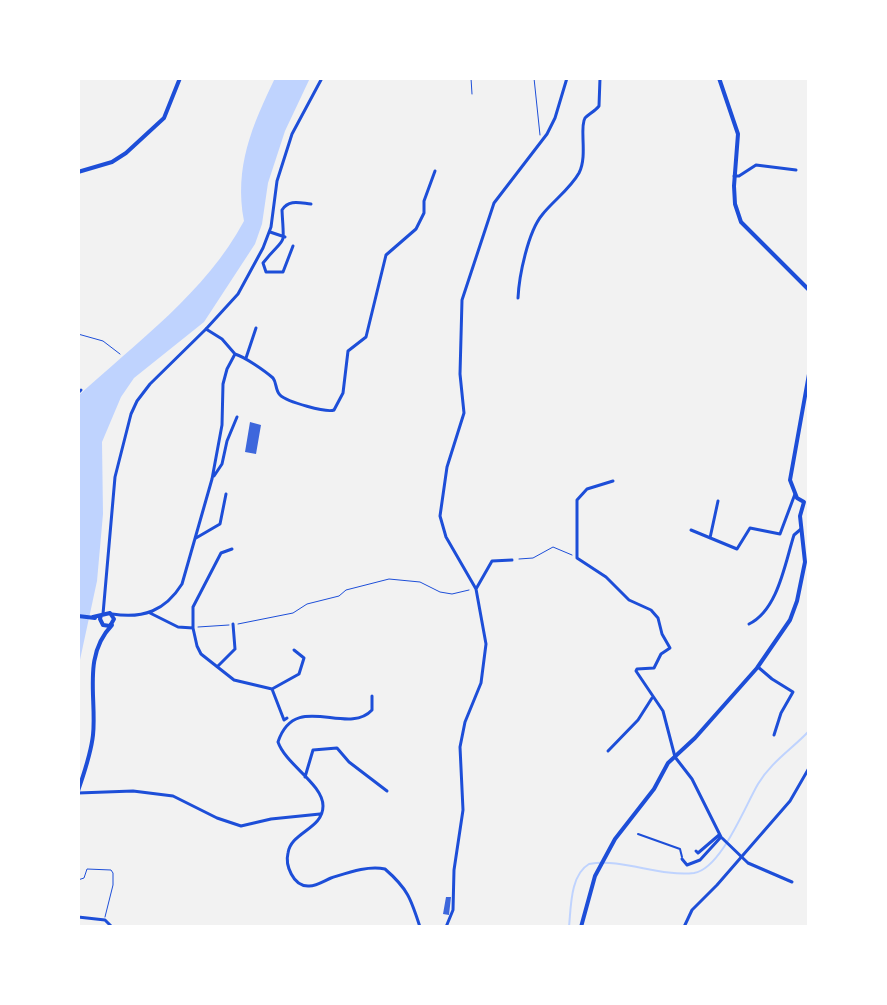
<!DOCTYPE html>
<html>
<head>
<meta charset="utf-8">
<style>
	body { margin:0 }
	#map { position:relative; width:887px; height:1005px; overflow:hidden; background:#f2f2f2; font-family:"IBM Plex Sans",sans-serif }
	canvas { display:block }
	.frame { position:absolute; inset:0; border:80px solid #fff; pointer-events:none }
</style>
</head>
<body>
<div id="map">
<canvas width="887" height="1005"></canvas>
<div class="frame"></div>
</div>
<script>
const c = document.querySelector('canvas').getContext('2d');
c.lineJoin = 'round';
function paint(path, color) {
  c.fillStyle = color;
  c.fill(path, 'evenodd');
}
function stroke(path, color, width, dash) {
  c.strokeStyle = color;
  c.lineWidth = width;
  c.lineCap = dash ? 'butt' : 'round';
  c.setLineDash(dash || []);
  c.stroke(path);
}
paint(new Path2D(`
	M275,78H310L285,131L268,183L262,224L255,244L204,322L134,378L121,397L102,442L103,514L97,581L78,669V396C137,342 206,292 244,221C234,167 252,126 275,78Z`), '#bfd3fe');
stroke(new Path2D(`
	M569,927C571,908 570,875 589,864C623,858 659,877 694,873C721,869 745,806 758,784C771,762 792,749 809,731`), '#bfd3fe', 2);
paint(new Path2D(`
	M250,422L261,425L256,454L245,452Z
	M446,897H451L449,915L443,914Z`), '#3d67dc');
stroke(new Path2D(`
	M471,78L472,94
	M534,78L540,135
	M78,334L103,341L120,354
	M519,559L533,558L553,547L572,555
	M238,624L293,613L307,604L339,596L346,590L389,579L420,582L440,592L452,594L469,590
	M198,627L229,625`), '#1d4ed8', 1);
stroke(new Path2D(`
	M78,880L84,878L87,869L111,870L113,873V885L105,917`), '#1d4ed8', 1);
stroke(new Path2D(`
	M638,834L680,849L682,857`), '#1d4ed8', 2);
stroke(new Path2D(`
	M734,176H739L756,165L796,170
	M270,232L285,237
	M293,246L283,272H266L263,263C287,233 284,251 282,210C289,199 300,203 311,204
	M518,298C519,276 528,232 542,215C553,201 570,189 579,173C588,156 579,127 585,118C589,114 595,111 599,106L600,78
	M235,354C245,357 265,371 273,378C277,383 275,390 280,395C287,402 327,413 334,410L343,393L348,351L366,337L386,255L416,229L424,213V201L435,171
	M246,358L256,328
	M78,393L81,390
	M214,476L222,464L227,441L237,417
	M613,481L587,489L577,500V558L606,577L629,600L651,610L658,618L662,634L670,648L661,654L654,668L637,669L636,671L663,711L675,757L692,779L721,837L748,863L792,882
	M691,530L737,549L750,528L780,534L795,494
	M196,538L220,524L226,494
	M710,538L718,501
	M232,549L221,553L193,607V628L197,646L201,654L234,680L272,689L284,720L287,718
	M476,589L492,561L512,560
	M150,613L178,627L193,628
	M112,614C143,619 165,611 182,584L212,479L222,425L223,384L227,369L235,354L222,339L206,329
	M749,624C778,610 785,563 794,535L801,529
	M218,666L235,649L233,624
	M758,667L772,679L793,692L781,713L774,735
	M272,689L299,674L304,658L294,650
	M372,696V710C347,737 295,690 278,742C286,765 323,784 323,806C323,829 291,832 288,853C285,865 293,886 308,886C315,887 324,881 331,878C347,873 368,865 385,869C408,889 411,899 420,927
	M608,751L638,720L652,698
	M305,777L313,750L337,748L349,762L387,791
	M78,793L133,791L173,796L217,818L241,826L271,819L320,814
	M696,851L698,853L719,835
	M682,859L687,865L700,860L721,837
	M78,917L105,920L112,927
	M446,927L453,910L454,870L463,810L460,747L465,722L481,683L486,644L476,589L446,537L440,516L447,467L464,413L460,374L462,300L494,203L547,134L555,118L567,78`), '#1d4ed8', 3);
stroke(new Path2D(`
	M103,614L115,477L131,414L137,401L150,384L206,329L238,294L263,248L271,227L277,181L292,134L322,78
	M684,927L692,910L717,885L790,801L809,768`), '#1d4ed8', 3);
stroke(new Path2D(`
	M719,78L738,134L734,186L735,204L741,222L809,290
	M78,172L112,162L126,153L164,118L180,78
	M78,616L95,618
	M93,617L110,613L114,619L110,626L103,625L100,619L101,615
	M78,791C84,773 91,754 93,735C97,698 82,656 112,625
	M581,927L595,876L615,839L654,789L668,763L695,738L757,668L790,620L797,601L805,562L800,516L804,502L797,498L790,480L809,374`), '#1d4ed8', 4);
</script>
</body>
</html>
